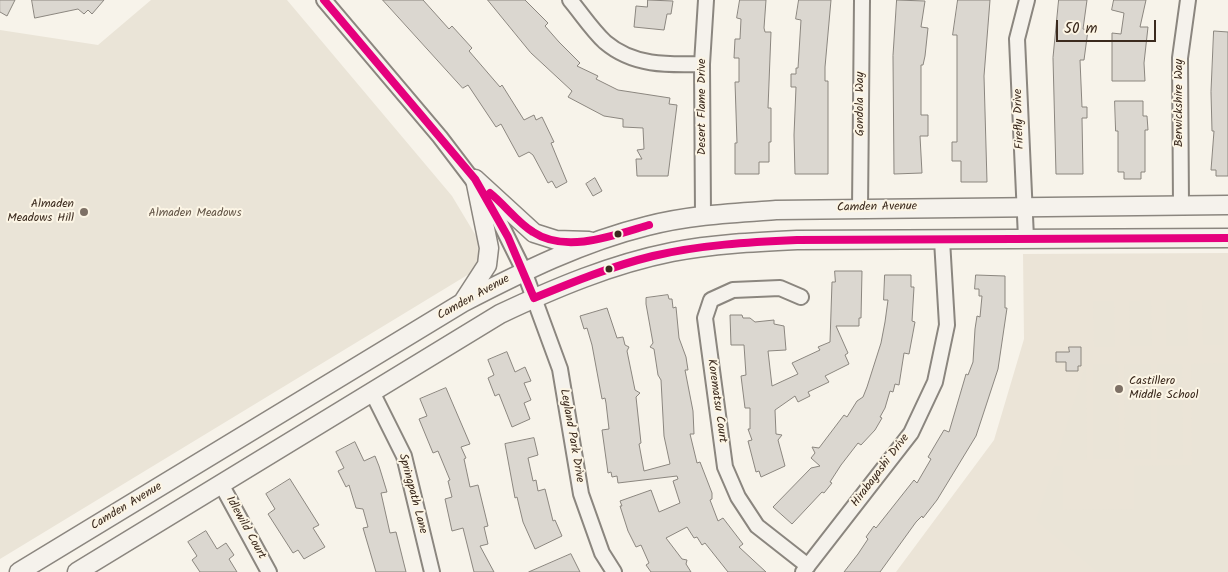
<!DOCTYPE html>
<html>
<head>
<meta charset="utf-8">
<style>
	body { margin:0 }
	#map { position:relative; width:1228px; height:572px; overflow:hidden; background:#f7f3ea; font-family:Kalam,sans-serif }
	canvas { display:block }
	.scale { position:absolute; left:1056px; top:20px; width:100px; height:22px; box-sizing:border-box; border:2px solid #3b2a1e; border-top:0; padding-left:6px; font-size:15px; line-height:18px; white-space:nowrap; color:#3b2a1e; -webkit-text-stroke:4px #fcf5e5; paint-order:stroke }
</style>
</head>
<body>
<div id="map">
<canvas width="1228" height="572"></canvas>
<div class="scale">50 m</div>
</div>
<script>
const c = document.querySelector('canvas').getContext('2d');
c.lineJoin = 'round';
function paint(path, color) {
  c.fillStyle = color;
  c.fill(path, 'evenodd');
}
function stroke(path, color, width, dash) {
  c.strokeStyle = color;
  c.lineWidth = width;
  c.lineCap = dash ? 'butt' : 'round';
  c.setLineDash(dash || []);
  c.stroke(path);
}
function write(font, color, halo, rows, align = 'center') {
  c.font = font + ' Kalam,sans-serif';
  c.lineWidth = 4;
  c.setLineDash([]);
  c.textBaseline = 'middle';
  c.strokeStyle = halo;
  c.fillStyle = color;
  for (const [text, x, y, turn = 0] of rows) {
    c.save();
    c.translate(x, y);
    c.rotate((+turn || 0) * Math.PI / 180);
    c.textAlign = isNaN(turn) ? turn : align;
    if (halo) c.strokeText(text, 0, 0);
    c.fillText(text, 0, 0);
    c.restore();
  }
}
paint(new Path2D(`
	M1228,253V572H896L994,440L1024,339L1023,254Z`), '#ebe4d7');
paint(new Path2D(`
	M151,0H287L452,196L482,246L481,259L474,271L0,559V30L98,45Z
	M1151,300L1152,346H1130L1129,301Z
	M1166,300H1187L1188,346H1166Z
	M1202,300H1224V345H1203Z
	M1093,301H1114L1115,347H1094Z
	M1228,363V572H1098L1036,520L1054,466H1063V510L1134,509V466L1192,465L1191,364Z
	M1086,364L1087,460H1056Z
	M1093,364H1118L1119,459H1093Z
	M1124,364H1151V459H1125Z
	M1157,364H1182L1183,459H1157Z`), '#eae4d7');
const building = new Path2D(`
	M0,0H15L7,16L0,12Z
	M32,0H104L92,14L88,10L84,14L78,9L35,18Z
	M383,0H423L449,29L452,26L472,48L469,51L500,87L502,85L524,120L534,115L536,120L542,117L554,142L551,143L567,182L556,188L552,181L548,183L533,155L529,152L519,157L501,124L496,127L468,85L463,88Z
	M488,0H525L548,23L545,26L559,42L580,63L577,66L598,76L596,79L618,90L670,98L669,104L677,105L668,176H637L636,159H642L637,150L644,149L643,128L623,127V119L604,116L568,97L572,91L531,53Z
	M648,0L673,1L671,14H667L664,30L634,27L636,6L647,7Z
	M740,0H766L764,28L765,32H771L768,108H771V142H769V162H759V174H735V143H737L735,82H739V58H734L735,39H740L741,19L737,18Z
	M799,0H831L825,67V81H828V174H795L794,135L796,87H791V74H796V68H798L801,20L796,19Z
	M897,0L925,1L921,27L928,28L925,56L923,65H921V115H928V136H920L922,173L894,174L893,56Z
	M958,0H990L984,76L987,182H961V161H952V142H957V35H953Z
	M1059,0H1087L1083,29L1088,30L1084,60H1080L1082,107H1087V118H1082L1083,174H1056L1053,58Z
	M1114,0H1146L1140,27H1148L1144,63L1145,81H1112V33L1121,34L1124,13L1112,10Z
	M1214,31L1228,32V176H1216V170H1211L1214,131H1212L1211,92Z
	M1115,101H1143V116H1147L1148,130H1145V172H1141V179H1124V172H1118V131H1116Z
	M595,178L602,191L593,196L586,184Z
	M835,271H862L861,318H859V326H836L848,353L845,355L849,364L825,376L829,382L808,392L810,396L798,402L795,396L775,410L776,434L782,435L778,440L785,466L761,477L759,471L756,472L748,441L752,440L748,429H750V408H745L741,376L746,375L744,345H731L730,315H742L743,318H750L755,322L774,320V324L784,326L786,350L768,351L772,386L798,374L792,363L820,350L818,347L830,342L832,282H835Z
	M885,275H911V287H914L912,321L915,322L909,354L904,353L899,385L895,384L893,392L890,391L885,408L880,417L882,418L875,430L861,445L858,443L841,465L830,482L832,483L824,493L822,492L792,524L773,507L811,468L820,466L811,458L815,453L812,447L819,448L844,415L847,417L857,401L863,397L867,387L881,343L885,322L888,300H884Z
	M976,275L1005,276V308H1007L998,369L976,436L937,500L923,518L922,516L916,522L880,572H844L858,554L868,539L866,537L874,526L876,528L914,480L917,483L931,459L928,457L944,430L949,432L964,381L966,374L968,375L973,362L975,329L977,316L980,317L982,296H979V289H975Z
	M668,295L669,299H672L673,308L676,307L679,338L686,357L688,370H685L693,411L694,434H690L697,463L700,462L712,493V499L710,500L718,521L723,518L743,544L739,547L766,572H728L705,543L702,545L697,537L694,538L687,527L666,538L682,559L687,560L686,564L691,572H651L646,565L649,563L641,545L636,547L628,531L620,506H622L620,501L651,490L659,512L680,503L673,481L678,479L677,476L618,483L617,476L612,477L611,472L608,473L602,430L609,429L606,403L605,398L602,399L592,345L587,328L584,329L580,316L607,308L617,338L623,337L625,345L629,347L627,351L635,390L640,393L636,397L641,443L639,444L644,471L670,464L664,436L661,380L658,375L654,349L650,347L653,343L646,304V298Z
	M1069,347H1081V366H1078V371H1066V362H1056V352H1069Z
	M507,352L515,372L525,367L531,381L524,383L531,400L524,403L530,419L512,427L499,394L495,396L488,378L494,375L488,360Z
	M446,388L470,444L461,447L466,458L464,459L470,487L478,485L488,526L484,527L488,544L480,546L494,572H474L463,528L452,531L445,499L452,497L448,481L450,480L438,451L433,453L419,419L427,416L420,399Z
	M534,438L538,455L528,458L533,481L536,480L538,491L545,489L553,521L555,520L562,536L535,549L523,522L517,497L515,498L505,444Z
	M355,442L364,461L375,456L379,466L387,492L381,493L390,533L396,532L406,572H376L363,528L368,527L363,509L356,508L349,485L346,487L338,471L344,468L336,452Z
	M290,479L319,525L313,528L325,547L304,559L298,550L293,553L268,514L275,509L266,494Z
	M206,531L217,549L226,543L234,555L229,559L237,572H200L192,560L197,556L188,542Z
	M571,554L580,572H529Z`);
paint(building, '#dbd7d0');
stroke(building, '#8b867f', 1);
const minor = new Path2D(`
	M324,0L440,137L491,204L524,271L560,369L581,494L602,553L614,572
	M570,0C581,13 592,30 605,42C633,66 667,65 702,64
	M1181,206L1180,58L1188,0
	M860,209L862,0
	M703,215L702,64L706,0
	M1026,238L1017,39L1027,0
	M801,297L780,288L733,290L711,300L705,318L725,467L738,497L757,526L808,566
	M372,392L404,456L432,572
	M221,484L269,572
	M803,572L911,433L935,382L947,325L942,240`);
const major = new Path2D(`
	M475,179L534,233L556,240L589,241
	M463,302L487,265L489,248L475,179
	M19,572L462,303C522,272 582,242 647,226C689,215 733,213 776,210L1228,205
	M77,572L500,314C555,288 612,264 672,252C713,244 755,242 797,240L1228,238`);
stroke(minor, '#8b867f', 18);
stroke(major, '#8b867f', 21);
stroke(minor, '#f5f2ec', 14);
stroke(major, '#f5f2ec', 18);
stroke(new Path2D(`
	M324,0L475,179L508,237L534,298C573,282 612,266 653,256C700,245 749,242 797,240L1228,238
	M490,193C505,205 517,222 533,232C566,254 615,235 649,225`), '#e5007d', 8);
for (const [x, y, r, color] of [
	[84,212,5,"#7d7065"],
	[618,234,4.5,"#3b2a1e"],
	[609,269,4.5,"#3b2a1e"],
	[1119,389,5,"#7d7065"]
]) {
  const dot = new Path2D();
  dot.arc(x, y, r, 0, 2 * Math.PI);
  c.fillStyle = color;
  c.fill(dot);
  stroke(dot, '#fcf5e5', 2);
}
write('12px', '#3b2a1e', '#fcf5e5', [
	["Berwickshire Way",1180,103,-90],
	["Gondola Way",861,104,-90],
	["Desert Flame Drive",703,107,-90],
	["Firefly Drive",1020,119,-92],
	["Camden Avenue",877,208,-1],
	["Camden Avenue",474,298,-29],
	["Korematsu Court",716,401,82],
	["Leyland Park Drive",571,436,80],
	["Hirabayashi Drive",881,471,-53],
	["Springpath Lane",412,494,75],
	["Camden Avenue",127,507,-31],
	["Idlewild Court",245,528,61]
]);
write('12px', '#3b2a1e', '#fcf5e5', [
	["Almaden",74,205],
	["Meadows Hill",74,219],
	["Castillero",1129,382,"left"],
	["Middle School",1129,396,"left"]
], 'right');
write('12px', '#645648', '#fcf5e5', [
	["Almaden Meadows",195,214]
]);
</script>
</body>
</html>
